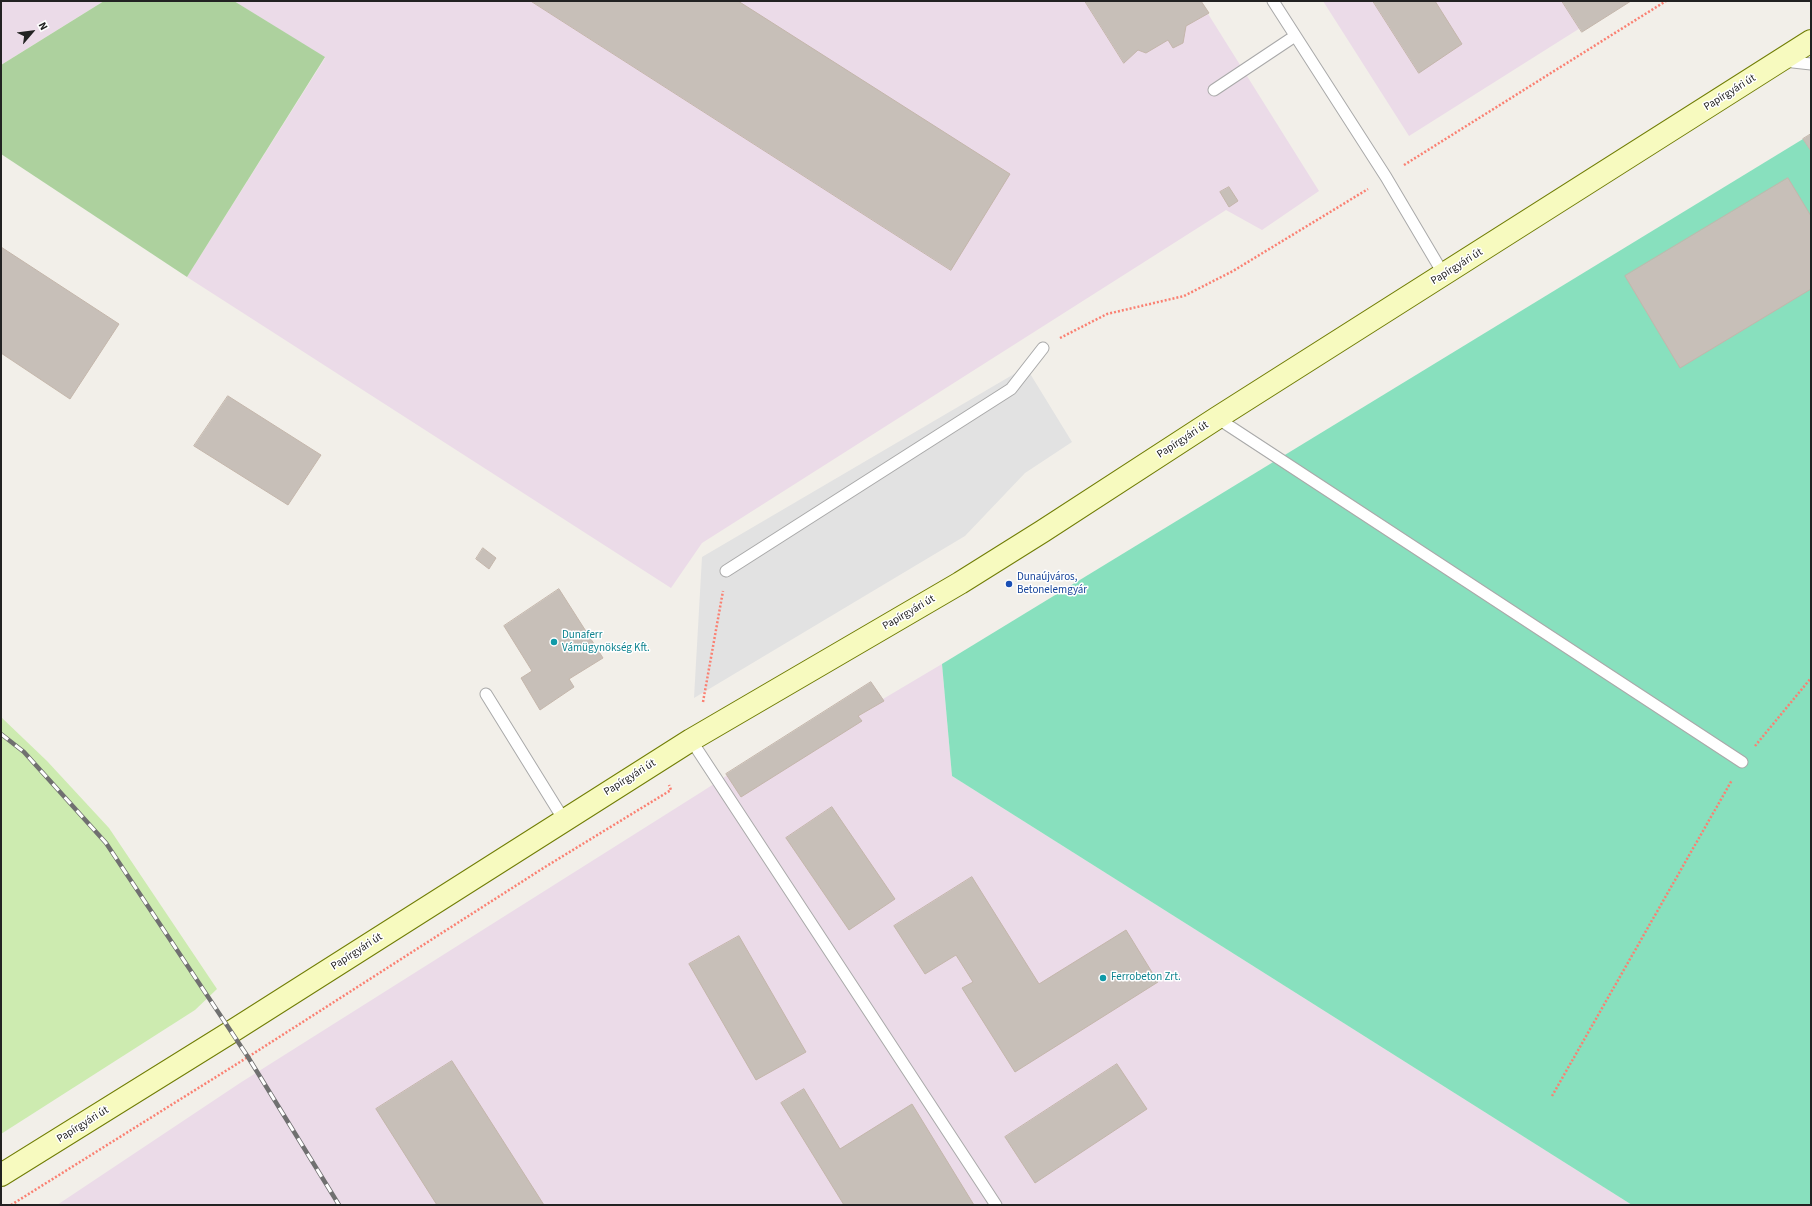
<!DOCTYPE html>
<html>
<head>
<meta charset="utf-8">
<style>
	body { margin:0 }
	#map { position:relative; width:1812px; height:1206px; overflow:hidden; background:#f2efe9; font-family:"Source Sans 3",sans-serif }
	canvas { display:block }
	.frame { position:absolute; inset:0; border:2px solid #222; pointer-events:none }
	.north { position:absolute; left:12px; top:12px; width:40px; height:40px; -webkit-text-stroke:3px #fff; paint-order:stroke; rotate:62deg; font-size:11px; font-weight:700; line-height:16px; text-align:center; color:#222 }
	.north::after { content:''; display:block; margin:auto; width:14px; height:18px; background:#222; clip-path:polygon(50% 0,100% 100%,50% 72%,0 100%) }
</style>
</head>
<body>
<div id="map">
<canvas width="1812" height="1206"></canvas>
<div class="frame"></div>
<div class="north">N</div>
</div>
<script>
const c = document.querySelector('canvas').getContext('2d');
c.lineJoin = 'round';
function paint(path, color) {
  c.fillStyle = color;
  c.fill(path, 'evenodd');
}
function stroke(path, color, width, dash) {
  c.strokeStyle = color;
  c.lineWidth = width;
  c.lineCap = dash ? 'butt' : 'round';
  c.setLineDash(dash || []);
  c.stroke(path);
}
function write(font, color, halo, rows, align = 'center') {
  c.font = font + ' "Source Sans 3",sans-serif';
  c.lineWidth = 3;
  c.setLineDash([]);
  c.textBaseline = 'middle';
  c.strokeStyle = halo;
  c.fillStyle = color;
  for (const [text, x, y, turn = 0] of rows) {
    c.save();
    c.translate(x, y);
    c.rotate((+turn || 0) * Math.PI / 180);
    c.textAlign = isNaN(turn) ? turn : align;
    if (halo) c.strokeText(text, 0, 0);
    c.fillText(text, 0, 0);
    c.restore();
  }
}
paint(new Path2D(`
	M1,1H104L1,65Z
	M234,1H1200L1319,191L1262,230L1226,210L702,543L671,588L187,277L325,58Z
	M1323,1H1623L1409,136Z
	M942,664L952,776L1632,1205H57L240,1083L703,791L871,682L883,699Z`), '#ebdbe8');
paint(new Path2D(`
	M1,717L47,761L109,828L217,989L195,1010L1,1134Z`), '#cdebb0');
paint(new Path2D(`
	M104,1H234L325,57L187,277L1,154V65Z`), '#add19e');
paint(new Path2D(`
	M1803,139L1811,151V1205H1632L952,776L942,664Z`), '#88e0be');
paint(new Path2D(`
	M1026,367L1072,442L1025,473L965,536L694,698L702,557Z`), '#e2e2e2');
const building = new Path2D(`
	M531,1H738L1010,174L951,270Z
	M1085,1H1201L1209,13L1186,26L1183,43L1173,48L1168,40L1146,53L1138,50L1124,63Z
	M1373,1H1435L1462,44L1419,73Z
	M1562,1H1631L1582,32Z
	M1811,134V151L1803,139Z
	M1788,178L1811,216V289L1680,368L1625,276Z
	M1229,187L1238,201L1229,207L1220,192Z
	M1,247L119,324L70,399L1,353Z
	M228,396L321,455L288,505L194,446Z
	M483,548L496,558L489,569L476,559Z
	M559,589L603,658L569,679L574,687L540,710L521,678L532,671L504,626Z
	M871,682L884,701L858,716L862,721L741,797L726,774Z
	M832,807L895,899L849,930L786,838Z
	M972,877L1039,984L1126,930L1158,982L1015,1072L962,988L973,982L956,955L925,974L894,926Z
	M739,936L806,1052L756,1080L689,964Z
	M452,1061L544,1205H437L376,1109Z
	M1117,1064L1147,1109L1035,1183L1005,1137Z
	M804,1089L840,1149L912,1104L974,1205H844L781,1103Z`);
paint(building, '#c7bfb8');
stroke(building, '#c4b6ab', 1);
const lane = new Path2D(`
	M1273,1L1386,177L1444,275
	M1784,61L1811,64
	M1214,90L1295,36
	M1217,418L1742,762
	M726,571L1011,389L1043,348
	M486,694L564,820
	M691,740L996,1205`);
const secondary = new Path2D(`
	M1,1175L231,1032L691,740L960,583L1043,531L1217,418L1811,41`);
stroke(lane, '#a9a9a9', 13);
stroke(secondary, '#707d05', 24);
stroke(new Path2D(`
	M1404,165L1666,1
	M1060,338L1107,314L1184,296L1233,271L1368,189
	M703,702L723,591
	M1755,746L1811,678
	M1552,1096L1732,780
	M11,1205L248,1057L545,867L671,790L669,785`), '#fa8072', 2.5, [2, 2]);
stroke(lane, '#fff', 11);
stroke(secondary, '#f7fabf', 22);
const rail = new Path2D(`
	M1,734L24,752L106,843L248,1057L339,1205`);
stroke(rail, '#707070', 4.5);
stroke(rail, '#fff', 3, [9]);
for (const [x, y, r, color] of [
	[1009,584,4,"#1a4fb4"],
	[554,642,4,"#0f9aa8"],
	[1103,978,4,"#0f9aa8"]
]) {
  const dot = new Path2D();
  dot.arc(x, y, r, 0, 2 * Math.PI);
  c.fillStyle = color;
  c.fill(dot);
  stroke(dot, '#fff', 1.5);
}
write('11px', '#222', '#fff', [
	["Papírgyári út",1730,93,-32],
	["Papírgyári út",1457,267,-32],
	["Papírgyári út",1183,440,-33],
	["Papírgyári út",909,613,-30],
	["Papírgyári út",630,778,-32],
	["Papírgyári út",357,952,-33],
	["Papírgyári út",83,1125,-32]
]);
write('11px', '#164399', '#fff', [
	["Dunaújváros,",1017,578],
	["Betonelemgyár",1017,591]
], 'left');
write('11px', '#0d838f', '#fff', [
	["Dunaferr",562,636],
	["Vámügynökség Kft.",562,649],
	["Ferrobeton Zrt.",1111,978]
], 'left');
</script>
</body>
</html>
